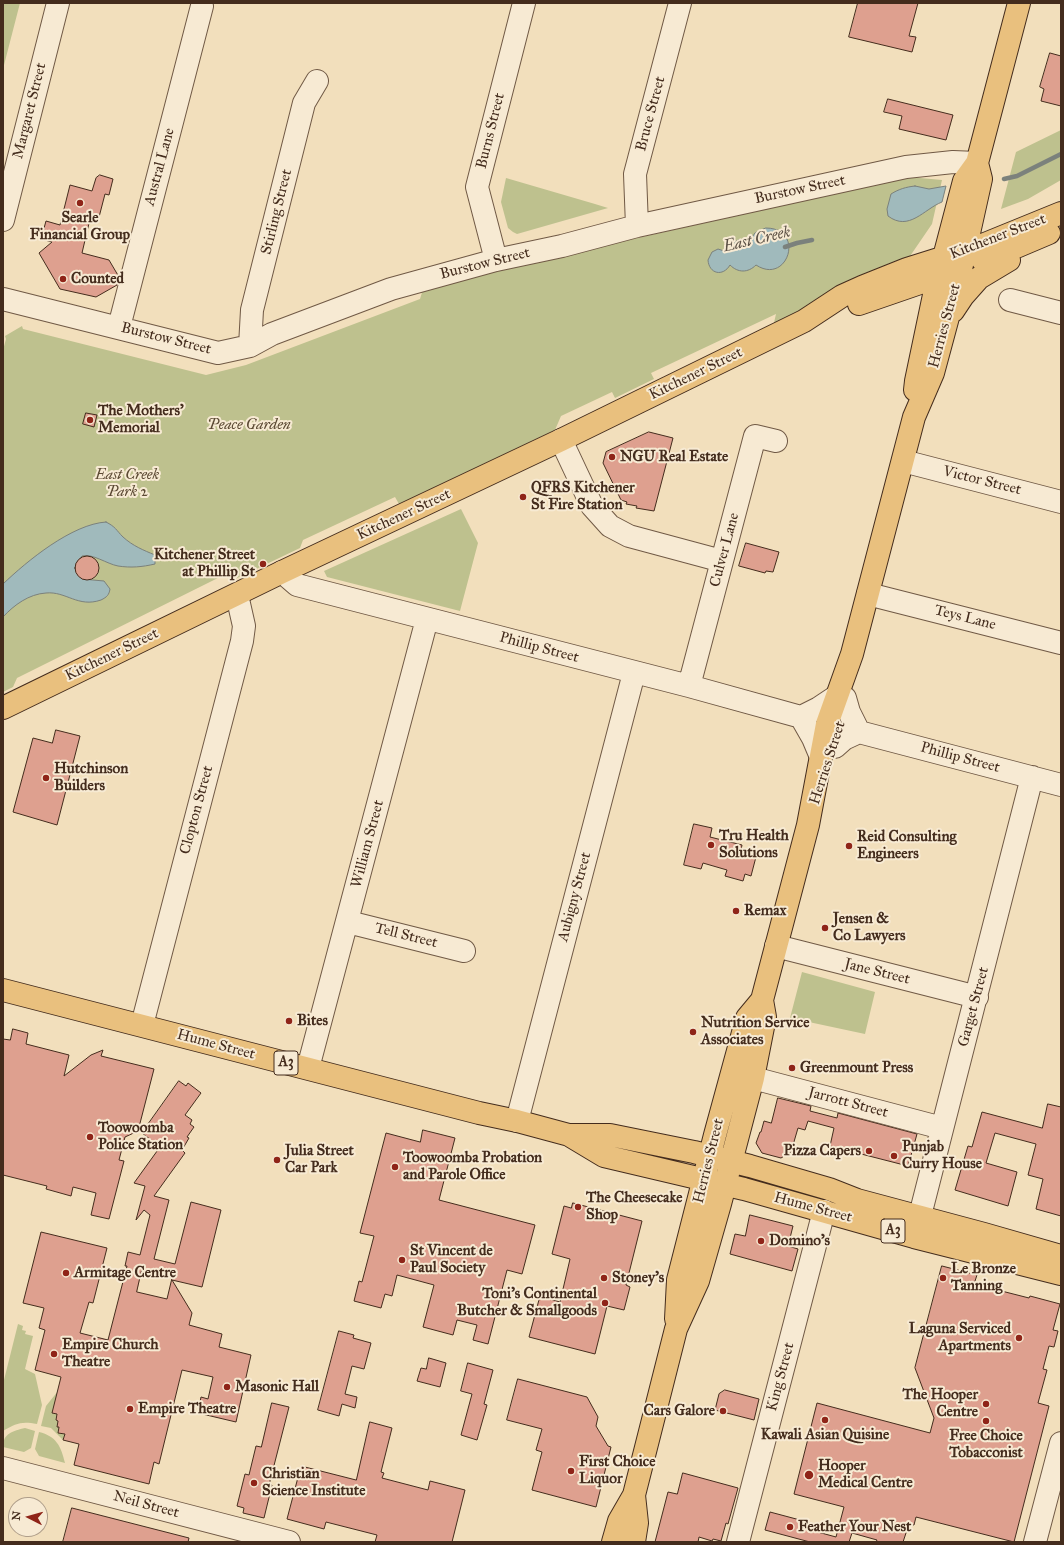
<!DOCTYPE html>
<html>
<head>
<meta charset="utf-8">
<style>
	body { margin:0 }
	#map { position:relative; width:1064px; height:1545px; overflow:hidden; background:#f2dfbc; font-family:"IM FELL Great Primer",serif }
	canvas { display:block }
	.frame { position:absolute; inset:0; border:4px solid #442c1d; pointer-events:none }
	.north { position:absolute; left:8px; top:1497px; width:40px; height:40px; box-sizing:border-box; background:#f7ead3; border:1px solid #af9e8a; border-radius:50%; rotate:276deg; font-size:11px; font-weight:700; line-height:16px; text-align:center; color:#442c1d }
	.north::after { content:''; display:block; margin:auto; width:14px; height:18px; background:#8f2418; clip-path:polygon(50% 0,100% 100%,50% 72%,0 100%) }
</style>
</head>
<body>
<div id="map">
<canvas width="1064" height="1545"></canvas>
<div class="frame"></div>
<div class="north">N</div>
</div>
<script>
const c = document.querySelector('canvas').getContext('2d');
c.lineJoin = 'round';
function paint(path, color) {
  c.fillStyle = color;
  c.fill(path, 'evenodd');
}
function stroke(path, color, width, dash) {
  c.strokeStyle = color;
  c.lineWidth = width;
  c.lineCap = dash ? 'butt' : 'round';
  c.setLineDash(dash || []);
  c.stroke(path);
}
function write(font, color, halo, rows, align = 'center') {
  c.font = font + ' "IM FELL Great Primer",serif';
  c.lineWidth = 4;
  c.setLineDash([]);
  c.textBaseline = 'middle';
  c.strokeStyle = halo;
  c.fillStyle = color;
  for (const [text, x, y, turn = 0] of rows) {
    c.save();
    c.translate(x, y);
    c.rotate((+turn || 0) * Math.PI / 180);
    c.textAlign = isNaN(turn) ? turn : align;
    if (halo) c.strokeText(text, 0, 0);
    c.fillText(text, 0, 0);
    c.restore();
  }
}
paint(new Path2D(`
	M3,3H20L3,69Z
	M1061,130V180L1028,199L1001,209L1016,152Z
	M909,177L942,180L932,224L906,262L773,327L776,314L651,373L654,379L615,398L612,392L561,416L555,430L399,504L395,497L303,540L300,548L229,582L232,571L17,678L13,687L3,692V350L6,339L5,336L22,326L23,329L206,375L246,365L420,299L424,286Z
	M506,178L595,204L608,208L517,234L513,232L508,228L501,202Z
	M461,509L478,543L460,611L327,577L324,571Z
	M802,972L875,992L865,1034L790,1018Z
	M18,1324L23,1326L22,1330L26,1331L25,1334L33,1336L25,1369L35,1374L42,1405L37,1424C22,1421 16,1423 3,1431V1384Z
	M58,1391L52,1413L57,1414L56,1420L58,1421L57,1427H59L58,1433L65,1434L63,1440L51,1428L41,1426L46,1406Z
	M25,1428L35,1431L31,1448L24,1452L3,1447C3,1433 13,1431 25,1428Z
	M39,1432C56,1436 61,1446 65,1463L39,1456L35,1449Z`), '#bec18e');
const water = new Path2D(`
	M915,186L929,189L946,186L942,202C924,209 909,232 888,216L887,209L891,194C899,189 906,187 915,186Z
	M766,228C806,228 788,286 756,265C748,273 738,273 730,265C723,277 709,274 708,260L712,252L718,249L727,252C731,242 739,237 750,240L755,233Z
	M106,522C116,527 116,530 123,537C133,546 143,550 155,555V564C142,567 131,568 118,566C107,564 92,553 82,556L76,563V572L82,579L104,581L110,589C109,595 107,597 101,600C78,608 66,591 46,593C29,594 14,605 3,617V584C27,561 72,524 106,522Z`);
paint(water, '#a0babc');
stroke(water, '#7b817c', 1);
stroke(new Path2D(`
	M1004,179L1017,176L1061,154
	M785,247L797,243L812,240`), '#7b817c', 4.5);
const building = new Path2D(`
	M858,3H918L909,36L916,37L912,52L849,37Z
	M1050,53L1061,56V106L1041,101L1044,89L1040,87Z
	M888,99L953,115L946,140L899,129L902,116L884,112Z
	M100,175L113,179L109,195L105,194L98,221L90,219L82,253L109,260L119,277L117,285L96,297L60,289L39,253L52,242L41,239L46,221L60,225L70,185L92,191L96,178Z
	M86,413L97,415L94,427L83,424Z
	M649,432L673,438L654,511L636,508L637,506L626,504L627,502L621,500L603,463L606,452Z
	M746,543L779,552L773,572L766,571L765,573L739,566Z
	M75 568a12 12 0 1 1 24 0a12 12 0 1 1-24 0Z
	M56,730L80,736L57,825L13,812L33,738L52,743Z
	M694,824L712,828L710,837L742,845L741,850L757,853L751,876L745,874L743,881L725,876L727,870L703,863L701,869L684,865Z
	M13,1029L28,1033L26,1044L69,1055L64,1076L91,1055L103,1050L101,1056L154,1069L138,1131L125,1137L119,1160L124,1161L109,1219L91,1215L96,1193L73,1187L71,1196L46,1189L47,1186L3,1175V1039L10,1040Z
	M179,1081L186,1086L188,1083L201,1093L185,1115L192,1120L190,1124L194,1127L187,1137L189,1138L182,1150L185,1153L154,1196L169,1200L154,1259L175,1264L191,1202L221,1210L202,1287L172,1280L192,1313L189,1325L222,1334L219,1347L251,1355L236,1422L198,1413L201,1397L208,1399L213,1377L182,1370L159,1464L154,1462L149,1484L74,1465L79,1444L63,1440L65,1434L58,1433L59,1427H57L58,1421L56,1420L57,1414L52,1413L61,1377L35,1370L45,1330L39,1328L44,1308L23,1303L41,1232L107,1248L93,1303L89,1302L80,1333L108,1340L127,1266H125L128,1252L140,1255L150,1215L144,1210L136,1220L145,1186L134,1183L160,1147L142,1133ZM142,1270L172,1278L167,1299L137,1292Z
	M778,1098L811,1106L810,1111L837,1118L838,1113L917,1134L908,1166L830,1146L834,1128L808,1121L805,1130L798,1128L791,1152L781,1158L762,1153L756,1143L760,1132H761L764,1121L771,1123Z
	M1048,1104L1061,1107V1216L1036,1209L1043,1179L1028,1175L1036,1144L995,1133L986,1163L1017,1172L1008,1206L955,1190L968,1146L972,1147L982,1112L1042,1128Z
	M423,1130L455,1138L439,1200L535,1225L522,1274L507,1270L488,1344L473,1340L477,1325L457,1320L453,1335L423,1327L434,1285L397,1275L392,1296L385,1294L381,1308L354,1301L359,1281L362,1282L374,1236L360,1233L386,1133L420,1142Z
	M573,1203L642,1221L626,1285L630,1287L624,1310L607,1306L595,1354L529,1337L540,1296L560,1302L570,1259L552,1254L564,1206L571,1208Z
	M750,1215L793,1226L788,1246L798,1249L792,1271L730,1254L735,1234L745,1236Z
	M942,1266L977,1275L974,1284L1029,1298L1030,1296L1060,1304L1053,1330L1058,1331L1054,1347L1049,1346L1043,1369L1047,1370L1038,1403L1049,1406L1014,1542L916,1517L914,1525L909,1524L903,1542H876L877,1540L852,1533L849,1542H810L765,1530L770,1512L815,1524L814,1531L836,1537L844,1507L794,1494L817,1403L930,1433L934,1418L915,1368Z
	M339,1331L354,1335L353,1338L371,1343L364,1369L352,1366L345,1394L357,1397L355,1408L342,1404L339,1416L318,1410Z
	M429,1358L446,1363L440,1387L417,1381L421,1368L426,1369Z
	M468,1363L493,1370L484,1404L487,1405L477,1440L461,1435L472,1394L461,1391Z
	M518,1379L587,1397L598,1417L596,1426L608,1446L611,1447L596,1507L532,1490L542,1452L536,1450L542,1429L507,1420Z
	M725,1390L759,1399L754,1420L715,1410L719,1394Z
	M272,1403L289,1407L269,1485H272L264,1518L243,1513L244,1508L237,1506L245,1474L249,1475L256,1446L261,1447Z
	M370,1422L392,1428L381,1472L384,1473L382,1478L428,1490L430,1481L465,1490L452,1542H375L377,1535L326,1522L324,1529L287,1519L301,1466L356,1480Z
	M683,1473L738,1488L728,1524L726,1523L721,1541L713,1539L712,1541L699,1537L698,1542H655L668,1492L677,1494Z
	M72,1508L189,1538L188,1542H63Z`);
paint(building, '#dea08f');
stroke(building, '#442c1d', 1);
const minor = new Path2D(`
	M3,220L58,3
	M637,226L635,174L680,3
	M496,260L477,187L524,3
	M3,299L218,353L250,346L272,334L391,289L496,260L562,246L637,226L906,167L953,162L977,163
	M1010,300L1061,313
	M119,327L202,6
	M250,346L252,310L304,103L317,81
	M561,440L592,506L610,526L629,536L722,561
	M903,461L1061,502
	M282,572L297,585L689,686L801,717L819,708L837,696
	M868,594L1061,643
	M689,686L755,436L776,441
	M845,698L849,712L859,732
	M801,717L813,738L821,757
	M835,747L844,739L859,732L1061,785
	M348,922L464,951
	M776,946L977,997
	M142,1025L242,641L244,626L237,595
	M308,1068L427,619
	M753,1078L942,1128
	M517,1121L634,673
	M915,1235L1032,777
	M3,1468L289,1542
	M738,1542L824,1211
	M1035,1542L1061,1443`);
const major = new Path2D(`
	M983,261L1049,233
	M859,304L949,273
	M953,311L963,296L979,278L1009,260
	M915,390L916,381L934,295L964,181L977,163L1019,3
	M3,708L282,572L561,440L804,321L842,296L862,287L907,269L980,246L1061,213
	M676,1319L678,1280L715,1135L747,1018L762,1000
	M613,1542L619,1521L634,1495L676,1329L698,1281L720,1204L753,1078L765,1017L762,1000L808,825L827,724L852,654L914,417L933,373L961,269L981,179L977,163
	M634,1542L637,1523L634,1495`);
const highway = new Path2D(`
	M3,990L479,1113L517,1121L569,1135H610L694,1152L750,1166L829,1189L857,1200L984,1234L1061,1256
	M569,1135L604,1156L744,1189L914,1237L1061,1274`);
stroke(minor, '#705945', 24);
stroke(major, '#442c1d', 24);
stroke(highway, '#442c1d', 24);
stroke(minor, '#f7ead3', 22);
stroke(major, '#e9c07e', 22);
stroke(highway, '#e9c07e', 22);
for (const [x, y, r, color] of [
	[80,203,4,"#8f2418"],
	[63,279,4,"#8f2418"],
	[90,420,4,"#8f2418"],
	[612,457,4,"#8f2418"],
	[523,497,4,"#8f2418"],
	[263,564,4,"#8f2418"],
	[46,778,4,"#8f2418"],
	[711,845,4,"#8f2418"],
	[849,846,4,"#8f2418"],
	[736,911,4,"#8f2418"],
	[825,928,4,"#8f2418"],
	[289,1021,4,"#8f2418"],
	[693,1032,4,"#8f2418"],
	[792,1068,4,"#8f2418"],
	[90,1137,4,"#8f2418"],
	[869,1151,4,"#8f2418"],
	[894,1156,4,"#8f2418"],
	[277,1160,4,"#8f2418"],
	[395,1167,4,"#8f2418"],
	[578,1207,4,"#8f2418"],
	[761,1241,4,"#8f2418"],
	[402,1260,4,"#8f2418"],
	[66,1273,4,"#8f2418"],
	[604,1278,4,"#8f2418"],
	[943,1278,4,"#8f2418"],
	[605,1303,4,"#8f2418"],
	[1019,1338,4,"#8f2418"],
	[54,1354,4,"#8f2418"],
	[227,1387,4,"#8f2418"],
	[986,1404,4,"#8f2418"],
	[130,1409,4,"#8f2418"],
	[723,1411,4,"#8f2418"],
	[825,1420,4,"#8f2418"],
	[986,1421,4,"#8f2418"],
	[571,1471,4,"#8f2418"],
	[809,1475,5,"#8f2418"],
	[254,1483,4,"#8f2418"],
	[790,1527,4,"#8f2418"]
]) {
  const dot = new Path2D();
  dot.arc(x, y, r, 0, 2 * Math.PI);
  c.fillStyle = color;
  c.fill(dot);
  stroke(dot, '#f7ead3', 1.5);
}
for (const [x, y, w] of [
	[286,1063,24],
	[893,1231,24]
]) {
  const box = new Path2D();
  box.roundRect(x - w / 2, y - 12, w, 24, 3);
  c.fillStyle = '#f7ead3';
  c.fill(box);
  stroke(box, '#442c1d', 1);
}
write('bold 14px', '#442c1d', null, [
	["A3",286,1063],
	["A3",893,1231]
]);
write('15px', '#442c1d', '#f7ead3', [
	["Margaret Street",30,111,-76],
	["Bruce Street",651,114,-75],
	["Burns Street",491,131,-76],
	["Austral Lane",160,167,-75],
	["Burstow Street",800,190,-12],
	["Stirling Street",277,212,-76],
	["Kitchener Street",998,237,-21],
	["Burstow Street",485,264,-14],
	["Herries Street",945,326,-75],
	["Burstow Street",166,339,14],
	["Kitchener Street",696,374,-26],
	["Victor Street",982,481,14],
	["Kitchener Street",404,515,-25],
	["Culver Lane",725,550,-75],
	["Teys Lane",965,618,14],
	["Phillip Street",539,648,15],
	["Kitchener Street",112,655,-26],
	["Phillip Street",960,758,15],
	["Herries Street",828,763,-72],
	["Clopton Street",197,810,-75],
	["William Street",368,844,-75],
	["Aubigny Street",575,897,-75],
	["Tell Street",406,936,14],
	["Jane Street",877,972,14],
	["Garget Street",974,1007,-75],
	["Hume Street",216,1045,15],
	["Jarrott Street",848,1103,15],
	["Herries Street",709,1161,-76],
	["Hume Street",813,1208,15],
	["King Street",781,1377,-75],
	["Neil Street",146,1505,15]
]);
write('bold 15px', '#442c1d', '#f7ead3', [
	["Searle",80,218,"center"],
	["Financial Group",80,235,"center"],
	["Counted",71,279],
	["The Mothers'",98,411],
	["Memorial",98,428],
	["NGU Real Estate",620,457],
	["QFRS Kitchener",531,488],
	["St Fire Station",531,505],
	["Kitchener Street",255,555,"right"],
	["at Phillip St",255,572,"right"],
	["Hutchinson",54,769],
	["Builders",54,786],
	["Tru Health",719,836],
	["Solutions",719,853],
	["Reid Consulting",857,837],
	["Engineers",857,854],
	["Remax",744,911],
	["Jensen &",833,919],
	["Co Lawyers",833,936],
	["Bites",297,1021],
	["Nutrition Service",701,1023],
	["Associates",701,1040],
	["Greenmount Press",800,1068],
	["Toowoomba",98,1128],
	["Police Station",98,1145],
	["Punjab",902,1147],
	["Curry House",902,1164],
	["Julia Street",285,1151],
	["Car Park",285,1168],
	["Pizza Capers",861,1151,"right"],
	["Toowoomba Probation",403,1158],
	["and Parole Office",403,1175],
	["The Cheesecake",586,1198],
	["Shop",586,1215],
	["Domino's",769,1241],
	["St Vincent de",410,1251],
	["Paul Society",410,1268],
	["Le Bronze",951,1269],
	["Tanning",951,1286],
	["Armitage Centre",74,1273],
	["Stoney's",612,1278],
	["Toni's Continental",597,1294,"right"],
	["Butcher & Smallgoods",597,1311,"right"],
	["Laguna Serviced",1011,1329,"right"],
	["Apartments",1011,1346,"right"],
	["Empire Church",62,1345],
	["Theatre",62,1362],
	["Masonic Hall",235,1387],
	["The Hooper",978,1395,"right"],
	["Centre",978,1412,"right"],
	["Empire Theatre",138,1409],
	["Cars Galore",715,1411,"right"],
	["Kawali Asian Quisine",825,1435,"center"],
	["Free Choice",986,1436,"center"],
	["Tobacconist",986,1453,"center"],
	["First Choice",579,1462],
	["Liquor",579,1479],
	["Hooper",818,1466],
	["Medical Centre",818,1483],
	["Christian",262,1474],
	["Science Institute",262,1491],
	["Feather Your Nest",798,1527]
], 'left');
write('italic 15px', '#5c4a34', '#f7ead3', [
	["Peace Garden",249,425],
	["East Creek",127,475],
	["Park 2",127,492]
]);
write('italic 16px', '#5b5045', '#f7ead3', [
	["East Creek",757,240,-13]
]);
</script>
</body>
</html>
